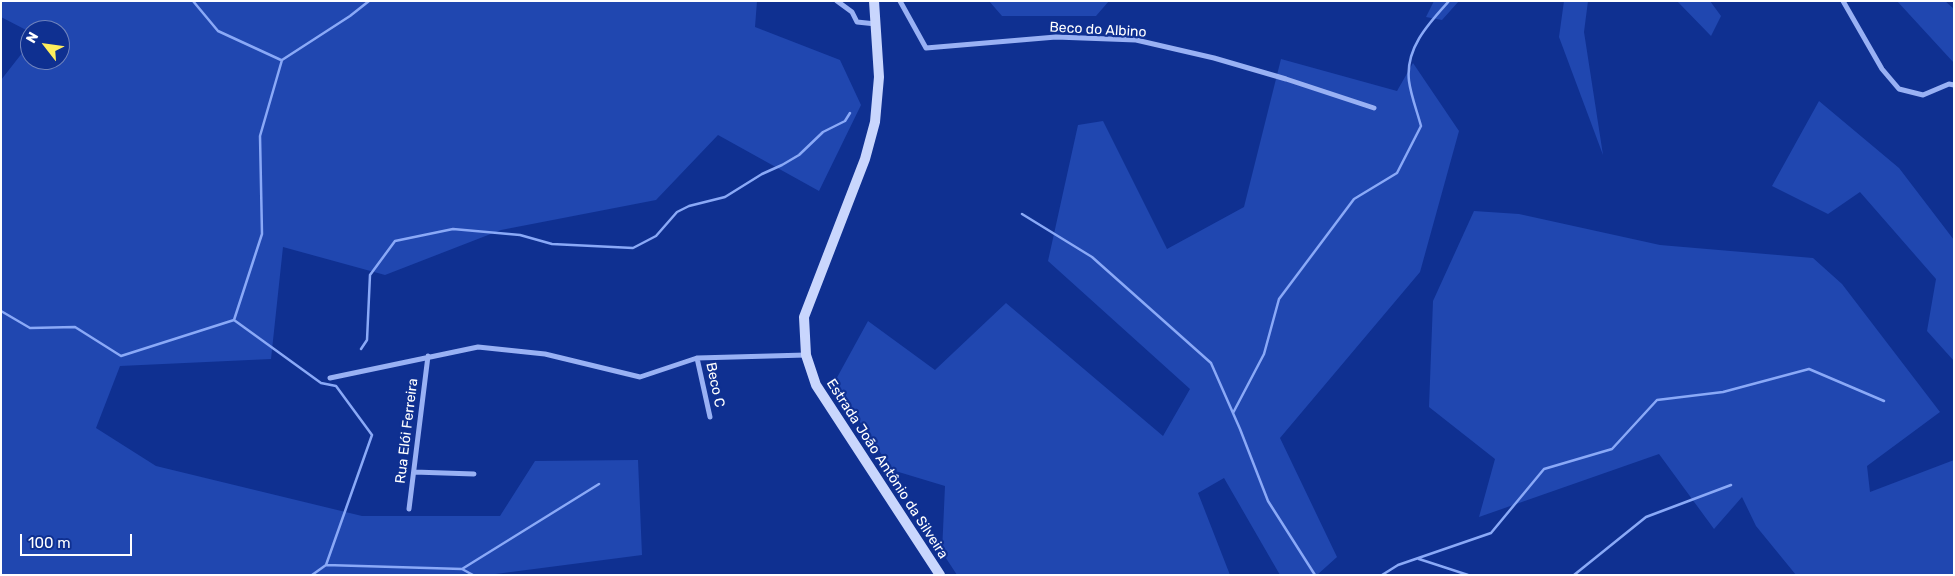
<!DOCTYPE html>
<html>
<head>
<meta charset="utf-8">
<style>
	body { margin:0 }
	#map { position:relative; width:1955px; height:576px; overflow:hidden; background:#0f3091; font-family:Rubik,sans-serif }
	canvas { display:block }
	.frame { position:absolute; inset:0; border:2px solid #fff; pointer-events:none }
	.north { position:absolute; left:20px; top:20px; width:50px; height:50px; box-sizing:border-box; background:#0f3091; border:1px solid #6f83bd; border-radius:50%; rotate:300deg; font-size:14px; font-weight:700; line-height:20px; text-align:center; color:#fff }
	.north::after { content:''; display:block; margin:auto; width:18px; height:22px; background:#ffee5c; clip-path:polygon(50% 0,100% 100%,50% 72%,0 100%) }
	.scale { position:absolute; left:20px; top:534px; width:112px; height:22px; box-sizing:border-box; border:2px solid #fff; border-top:0; padding-left:6px; font-size:15px; line-height:18px; white-space:nowrap; color:#fff; -webkit-text-stroke:4px #0f3091; paint-order:stroke }
</style>
</head>
<body>
<div id="map">
<canvas width="1955" height="576"></canvas>
<div class="frame"></div>
<div class="north">N</div>
<div class="scale">100 m</div>
</div>
<script>
const c = document.querySelector('canvas').getContext('2d');
c.lineJoin = 'round';
function paint(path, color) {
  c.fillStyle = color;
  c.fill(path, 'evenodd');
}
function stroke(path, color, width, dash) {
  c.strokeStyle = color;
  c.lineWidth = width;
  c.lineCap = dash ? 'butt' : 'round';
  c.setLineDash(dash || []);
  c.stroke(path);
}
function write(font, color, halo, rows, align = 'center') {
  c.font = font + ' Rubik,sans-serif';
  c.lineWidth = 4.5;
  c.setLineDash([]);
  c.textBaseline = 'middle';
  c.strokeStyle = halo;
  c.fillStyle = color;
  for (const [text, x, y, turn = 0] of rows) {
    c.save();
    c.translate(x, y);
    c.rotate((+turn || 0) * Math.PI / 180);
    c.textAlign = isNaN(turn) ? turn : align;
    if (halo) c.strokeText(text, 0, 0);
    c.fillText(text, 0, 0);
    c.restore();
  }
}
paint(new Path2D(`
	M1,1H757L755,27L840,60L861,105L819,191L718,135L656,200L501,230L385,275L283,247L271,359L120,366L96,428L156,466L362,516H500L535,461L638,460L642,555L488,575H1V80L30,43V60H60V30H30V32L1,17Z
	M989,1H1109L1096,16H1002Z
	M1434,1H1459L1442,20L1426,17Z
	M1564,1H1588L1584,32L1603,155L1559,37Z
	M1677,1H1710L1721,16L1711,36Z
	M1897,1H1945L1954,9V63Z
	M1281,59L1397,91L1413,63L1459,131L1420,272L1280,438L1337,557L1317,575H1280L1224,478L1198,493L1230,575H957L942,552L945,486L892,470L834,383L868,321L935,370L1006,303L1163,436L1190,389L1048,261L1078,125L1103,121L1167,249L1244,207Z
	M1819,101L1899,168L1954,240V361L1927,331L1936,279L1860,192L1828,214L1772,186Z
	M1474,211L1519,214L1660,245L1813,258L1842,284L1940,412L1867,466L1870,492L1954,460V575H1796L1756,526L1742,497L1714,529L1659,454L1479,517L1495,459L1429,407L1433,301Z`), '#2047b0');
stroke(new Path2D(`
	M193,1L218,31L281,60
	M1022,214L1092,257L1211,363L1240,429L1268,501L1315,575
	M1,311L30,328L75,327L121,356L234,320L321,383L336,386L372,435L326,565L312,575
	M234,320L262,234L260,136L282,60L350,16L369,1
	M361,349L367,340L370,275L395,241L453,229L520,235L552,244L633,248L656,236L677,212L689,206L725,197L762,174L782,165L799,155L823,132L845,121L850,113
	M1233,413L1264,354L1279,299L1354,199L1397,173L1421,126C1417,111 1411,96 1409,81C1405,48 1429,23 1449,1
	M1419,559L1468,575
	M326,565L462,569L473,575
	M462,569L599,484
	M1382,575L1398,565L1491,533L1544,469L1612,449L1657,400L1723,392L1809,369L1884,401
	M1574,575L1646,517L1731,485`), '#8aa9f7', 2.5);
stroke(new Path2D(`
	M837,1L852,12L857,22L876,24
	M900,1L926,48L1056,37L1136,40L1214,58L1286,79L1374,108
	M1843,1L1882,69L1899,89L1923,95L1949,84L1954,85
	M697,358L710,417
	M330,378L478,347L545,354L640,377L697,358L806,355
	M414,472L474,474
	M409,509L428,356`), '#99b1f4', 5);
stroke(new Path2D(`
	M874,1L879,77L875,122L865,159L804,317L806,355L816,385L940,575`), '#c9d6fd', 10);
write('14px', '#fff', '#0f3091', [
	["Beco do Albino",1098,30,3],
	["Beco C",715,385,78],
	["Rua Elói Ferreira",407,431,-83],
	["Estrada João Antônio da Silveira",887,469,57]
]);
</script>
</body>
</html>
